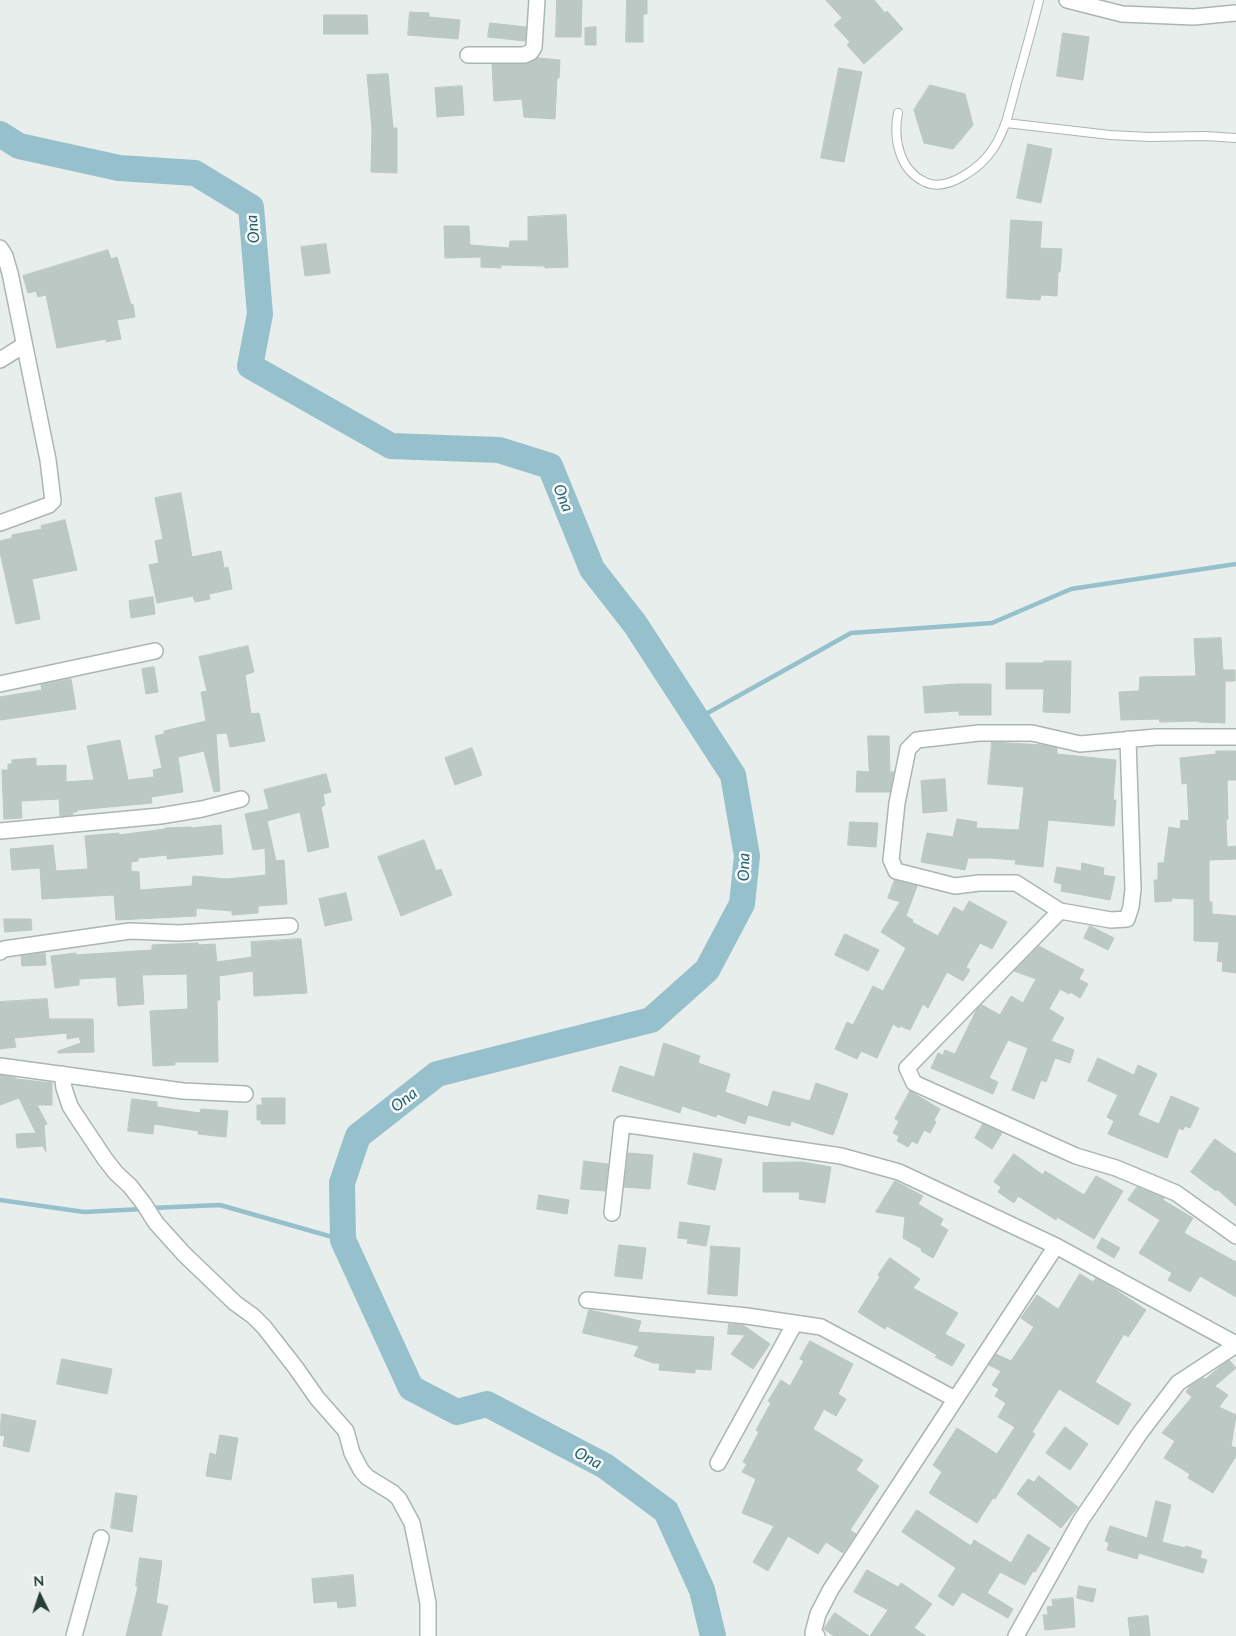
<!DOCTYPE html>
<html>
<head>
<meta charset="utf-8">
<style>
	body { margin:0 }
	#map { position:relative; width:1236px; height:1636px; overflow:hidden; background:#e7eeeb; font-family:Lato,sans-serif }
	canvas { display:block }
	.north { position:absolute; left:15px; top:1571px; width:50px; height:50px; -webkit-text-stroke:4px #f7faf9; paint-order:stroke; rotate:356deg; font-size:14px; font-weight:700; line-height:20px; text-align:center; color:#273e39 }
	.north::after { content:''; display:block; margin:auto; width:18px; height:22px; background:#273e39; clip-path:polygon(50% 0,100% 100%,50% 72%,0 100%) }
</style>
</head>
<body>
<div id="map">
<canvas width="1236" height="1636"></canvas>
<div class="north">N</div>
</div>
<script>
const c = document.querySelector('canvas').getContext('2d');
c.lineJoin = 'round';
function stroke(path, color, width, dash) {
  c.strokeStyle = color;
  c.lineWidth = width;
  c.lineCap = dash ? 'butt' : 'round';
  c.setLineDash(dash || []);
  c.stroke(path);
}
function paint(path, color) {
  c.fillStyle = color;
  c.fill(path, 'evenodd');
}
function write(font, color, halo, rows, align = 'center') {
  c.font = font + ' Lato,sans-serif';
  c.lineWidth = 5;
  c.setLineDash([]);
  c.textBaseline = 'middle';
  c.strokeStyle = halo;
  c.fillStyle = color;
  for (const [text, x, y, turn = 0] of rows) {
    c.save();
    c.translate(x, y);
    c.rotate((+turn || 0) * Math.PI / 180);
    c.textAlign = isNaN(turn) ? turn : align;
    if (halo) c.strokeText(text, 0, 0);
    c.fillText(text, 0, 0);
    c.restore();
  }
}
stroke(new Path2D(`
	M697,719L851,633L992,623L1071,589L1236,564
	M0,1200L84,1212L143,1209
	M151,1208L220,1205L343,1240`), '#96c0cb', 4.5);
stroke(new Path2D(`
	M0,134L19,146L119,168L195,173L251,207L260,314L250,366L391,446L499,450L550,466L592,569L635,624L733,775L747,856L742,904L707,970L651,1020L437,1074L358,1136L342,1183L343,1240L411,1388L457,1412L487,1404L605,1466L666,1511L702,1590L713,1636`), '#96c0cb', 26);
const building = new Path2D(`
	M557,0H582L581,37H556Z
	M627,0H647V14H643V42H626Z
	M826,0H874L885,13L887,11L903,29L864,64L847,45L850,42L834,25L842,18Z
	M410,12L429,13V17L460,20L458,39L408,35Z
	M324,15H367L368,34H324Z
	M490,23L526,27L525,41L488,37Z
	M596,27V45H585V28Z
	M1063,33L1089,37L1083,80L1057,76Z
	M538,58L560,60L559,78H557L555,119L524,117L522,99L494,101L492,64H524Z
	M839,68L862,72L844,162L821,158Z
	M388,74L393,128H397V173L371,172L372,129L367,75Z
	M930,85L965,94L973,125L953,149L924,143L914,110Z
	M462,86L464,115L437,117L435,88Z
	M1028,144L1052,149L1041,203L1017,198Z
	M566,215L568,267L545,268V266L501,265V268L481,267V257L445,258L444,226H469L470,245L509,248L510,241H528V217Z
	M1011,220L1042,222L1040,248L1062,249L1060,272H1058L1057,296L1041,295L1040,300L1007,298Z
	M326,244L330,273L305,276L301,247Z
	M108,250L111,259L117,257L131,305L133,304L135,317L117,320L121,339L106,342V339L57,348L46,295L38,297L36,291L28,293L23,276Z
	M181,493L192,557L221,551L224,568L228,567L232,589L209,594L210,599L195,602L193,596L157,603L149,565L159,563L155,541L163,539L155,498Z
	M65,520L77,570L32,579L40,619L16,624L0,552V541L12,538V535L42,529L41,526Z
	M153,597L155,614L131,618L129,601Z
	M1221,638L1223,670H1235V681H1225V723L1199,722V721L1160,722L1159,719L1121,720L1119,692L1139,691L1140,677L1196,676L1194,639Z
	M248,646L254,672L245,675L251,714L259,713L265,741L230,747L227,733L216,734L220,791L214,792L204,751L178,757L183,792L151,797L152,803L77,810V812H72L73,815L60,816L59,799L21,801L22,818L4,819L2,770H8V764H12V760L36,758V766L66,765V782L94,780L87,746L120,740L128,780L154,777L153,770L162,768L155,736L164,734V731L206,721L201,692L207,691L199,657Z
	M1044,661H1071L1070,713L1043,712L1044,689H1006V663H1044Z
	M154,667L158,692L146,694L142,669Z
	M71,679L76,709L0,720V697L42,690L41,685Z
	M956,684H991V715H959V711L925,713L923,687Z
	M868,736H889L890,772H894L890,792H856L857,771L869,772Z
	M992,742L1043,745L1057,748V754L1116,760L1113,800H1116L1114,826L1048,820L1043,867L1015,864L1016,860L990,858H968L965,870L921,862L927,833L953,837L957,819L977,822L976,828L1019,830L1024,787L988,784Z
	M472,748L482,775L455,785L445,758Z
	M1216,751H1236V780H1227L1228,819H1226L1227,847L1236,846V859L1209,860V902H1212V914L1236,916V973L1222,971L1223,962L1217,961L1219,942L1194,941V899L1171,898L1172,901L1155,902L1154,880H1158V863H1164L1169,827L1180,829L1181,820L1189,821L1187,783L1182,784L1180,758L1216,754Z
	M326,774L331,792L323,794L325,805L321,807L329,847L308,852L300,812L267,821L276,861L284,860L287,904L258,906V913L232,915V911L196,908V916L116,920L114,895L42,899L40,868L12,870L10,849L53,845L56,871L88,869L85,836L119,833V835L165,829V828L191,827V828L221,825L223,854L167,859V855L138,858V861L131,862V871L139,872L140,890L192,886L193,876L227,879L266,875L265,848L253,850L245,814L269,809L264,790Z
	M945,779L947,811L923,813L921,781Z
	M850,822L878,823L876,847L848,845Z
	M424,840L436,871L441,869L452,895L401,916L378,857Z
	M1082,863L1104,868L1103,875L1115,877L1110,900L1061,891L1062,884L1054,882L1057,867L1081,871Z
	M895,880L917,886L906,916L913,920L912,922L938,936L954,907L963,912L969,901L1007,922L992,949L980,943L966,967L970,970L963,981L947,972L928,1008L923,1004L910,1030L900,1026L899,1028L893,1024L877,1058L861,1051L857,1059L835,1049L847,1022L853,1025L873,986L883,991L906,948L881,932L900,902L888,898Z
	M346,893L352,920L325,926L319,899Z
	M4,919H31L32,930L5,932Z
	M1090,926L1114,938L1108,950L1084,938Z
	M845,934L879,950L868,971L835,955Z
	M301,939L307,993L254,996L253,971L219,976L220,1000H217L218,1062H175V1065L153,1066L150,1011L188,1009L187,974L142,975L144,1004L118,1006L116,977L79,979V985L55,988L51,956L76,953V955L152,950V945L198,943V945L215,944L217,962L252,957L251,942Z
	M1039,946L1084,970L1079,979L1088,984L1080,998L1070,992L1069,994L1060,989L1049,1009L1064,1018L1051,1041L1074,1050L1070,1063L1055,1058L1046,1082L1041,1080L1034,1099L1012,1090L1028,1048L1008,1040L989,1078L998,1082L993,1094L931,1068L938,1053L943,1055L945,1050L955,1054L977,1009L982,1005L1000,1015L1011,996L1023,1003L1036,979L1014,971Z
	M45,953L46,965L22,966L21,956Z
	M47,999L49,1019H93L94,1052L58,1053V1051L81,1043L79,1037L67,1039V1033L14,1038L16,1047L0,1049V1002Z
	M664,1043L700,1056L698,1063L730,1074L725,1092L768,1107L773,1091L810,1101L816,1083L848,1094L833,1135L791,1121L790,1126L748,1115L745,1124L717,1114L716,1117L682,1106L680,1113L612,1091L620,1066L654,1077Z
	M1098,1058L1134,1075L1138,1065L1157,1074L1138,1115L1159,1124L1171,1096L1199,1108L1190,1128L1185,1126L1183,1130L1179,1128L1167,1158L1108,1134L1114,1121L1107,1117L1118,1095L1088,1081Z
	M0,1075L16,1078V1079L52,1083V1105H37L47,1124L44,1125L46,1152L43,1146L17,1148L16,1134L36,1133L19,1098L0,1105Z
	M910,1091L940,1109L934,1120L936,1122L930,1133L924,1130L917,1144L912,1141L908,1147L897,1141L899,1136L893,1133L899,1121L895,1119Z
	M262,1098H285V1124H261V1120H257V1105H262Z
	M132,1099L157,1102V1107L200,1113L201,1109L228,1111L226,1137L198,1134L199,1131L154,1124L153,1134L128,1131Z
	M983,1124L1002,1133L992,1149L975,1138Z
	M1215,1139L1236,1154V1206L1217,1189L1216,1191L1191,1172Z
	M628,1153L653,1155L650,1189L624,1187Z
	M694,1153L722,1159L715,1190L688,1184Z
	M1014,1154L1043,1175L1045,1171L1084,1195L1096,1176L1123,1191L1094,1239L1057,1217L1056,1220L1018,1196L1014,1203L998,1192L1001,1187L994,1182Z
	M584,1161L608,1164L605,1191L581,1189Z
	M802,1162L831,1167L825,1203L799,1199L800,1192H763V1163Z
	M895,1181L923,1196L918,1204L943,1219L940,1225L948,1230L933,1258L921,1251L922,1249L903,1238L905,1217L876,1212Z
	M1137,1187L1164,1198L1163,1200L1193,1218L1184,1233L1236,1262V1297L1200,1276L1190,1292L1168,1280L1172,1273L1139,1253L1160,1220L1128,1200Z
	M539,1195L569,1200L567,1214L537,1209Z
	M680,1222L710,1226L706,1246L687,1243L688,1239L678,1238Z
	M1102,1238L1120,1248L1114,1258L1097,1248Z
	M619,1245L646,1248L642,1279L615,1276Z
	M711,1246L740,1248L737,1296L708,1294Z
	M890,1258L920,1279L913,1288L958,1313L945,1334L965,1345L952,1366L935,1357L937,1355L887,1326L885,1329L858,1312L880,1277L878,1275Z
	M1080,1274L1093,1282L1096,1278L1113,1288L1146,1310L1128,1337L1124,1334L1095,1382L1131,1404L1118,1425L1059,1389L1032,1432L1035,1434L995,1499L993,1498L977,1523L929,1493L942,1472L933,1465L957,1428L997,1454L1015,1427L998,1417L1006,1403L995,1396L999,1389L992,1385L1001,1371L989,1365L996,1354L1011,1361L1034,1327L1021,1318L1037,1295L1058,1309Z
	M589,1310L641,1321L638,1332L714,1337L711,1370L695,1369V1373L659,1370L660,1363H653L634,1356L639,1346L583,1333Z
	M729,1324L743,1325L770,1344L753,1369L731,1354L745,1335L728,1334Z
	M810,1341L853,1364L838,1394L846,1399L836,1416L824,1409L813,1429L863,1460L856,1470L879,1486L850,1530L856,1534L843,1553L826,1542L818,1554L788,1536L768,1571L753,1562L774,1526L742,1513L756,1479L742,1472L747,1464L743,1462L759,1432L756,1430L771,1403L768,1401L781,1380L790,1386L804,1361L800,1359Z
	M62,1359L112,1369L107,1394L57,1384Z
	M1229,1360L1236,1368L1215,1386L1228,1395L1219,1407L1236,1415L1231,1446L1236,1448V1456L1213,1493L1188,1478L1190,1474L1164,1458L1175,1441L1162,1433L1192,1397L1186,1392L1190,1386L1203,1378L1205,1379Z
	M2,1414L36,1421L29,1452L3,1446L5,1436L0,1435Z
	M1065,1427L1088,1444L1070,1470L1046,1453Z
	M220,1435L238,1438L231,1480L206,1476L210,1453L216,1455Z
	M1039,1476L1078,1507L1061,1528L1017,1494L1028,1479L1034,1482Z
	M116,1493L137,1496L132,1532L111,1528Z
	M1156,1501L1171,1505L1162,1542L1185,1548L1186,1546L1202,1551L1200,1558L1207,1560L1203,1573L1139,1553L1137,1559L1107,1550L1109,1543L1105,1541L1110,1526L1147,1538Z
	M917,1510L971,1546L974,1540L1011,1563L1028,1534L1050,1548L1035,1572L1033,1571L1025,1585L1000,1572L987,1593L1013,1609L1008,1618L962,1592L953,1606L938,1596L956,1568L902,1532Z
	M140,1558L162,1561L156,1603L168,1606L161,1636H126L138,1587L136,1586Z
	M867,1570L898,1587L901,1583L932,1604L914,1628L926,1636H870L888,1610L854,1592Z
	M353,1575L356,1606L338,1608L337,1601L314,1603L312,1579Z
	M1079,1586L1096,1589L1093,1602L1077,1598Z
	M1073,1598L1075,1627L1045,1630L1043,1615H1048L1047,1607L1053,1606L1052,1600Z
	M835,1613L869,1636H834L824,1629Z
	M1148,1616L1150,1636H1130L1128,1618Z`);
paint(building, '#bcc8c4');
stroke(building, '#bac7c2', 1);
const lane = new Path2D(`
	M898,113C893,138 899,170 925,182C947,193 981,167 993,149C1006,129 1010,108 1016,85C1024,57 1032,29 1039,0
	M1006,123L1110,135L1149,137L1205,136L1236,138`);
const street = new Path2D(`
	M1067,0L1122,14L1194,17L1236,13
	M468,55H524L531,52L534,47L537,0
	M0,248L5,256L10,273L48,460L53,501L49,505L0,523
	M0,360L24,345
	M0,684L155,651
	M1128,739L1133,889L1131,907L1127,919L1111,920L1060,911L1016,883H979L955,886L896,871L891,860L897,803L908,749L917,740L979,733H1032L1080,744L1156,737H1236
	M0,831L160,816L202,809L241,799
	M1060,911L907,1068L914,1083L1076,1156L1116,1168L1176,1193L1236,1236
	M0,952L4,949L130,931L179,933L290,926
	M0,1066L183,1091L245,1094
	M62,1074L64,1088L70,1106L75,1114L105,1159L116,1173L130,1186L144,1204L156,1223L184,1254L235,1303L253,1316L264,1327L296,1368L317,1398L346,1431L352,1453L361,1470L367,1477L393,1493L399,1499L412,1523L416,1542L428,1603V1636
	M612,1213L622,1124L841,1156L899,1172L1056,1246L1236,1344
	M587,1300L747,1316L821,1327L955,1399
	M718,1463L795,1323
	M74,1636L101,1538
	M817,1636L813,1633L818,1614L831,1589L1056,1246
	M1016,1636L1081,1520L1140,1433L1178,1383L1236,1345`);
stroke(lane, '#aab6b2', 10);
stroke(street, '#aab6b2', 18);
stroke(lane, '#fff', 8);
stroke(street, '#fff', 15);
write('italic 16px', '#286273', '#f7faf9', [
	["Ona",253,229,-95],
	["Ona",563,498,68],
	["Ona",744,867,-88],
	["Ona",404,1100,-38],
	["Ona",588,1458,28]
]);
</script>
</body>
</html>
